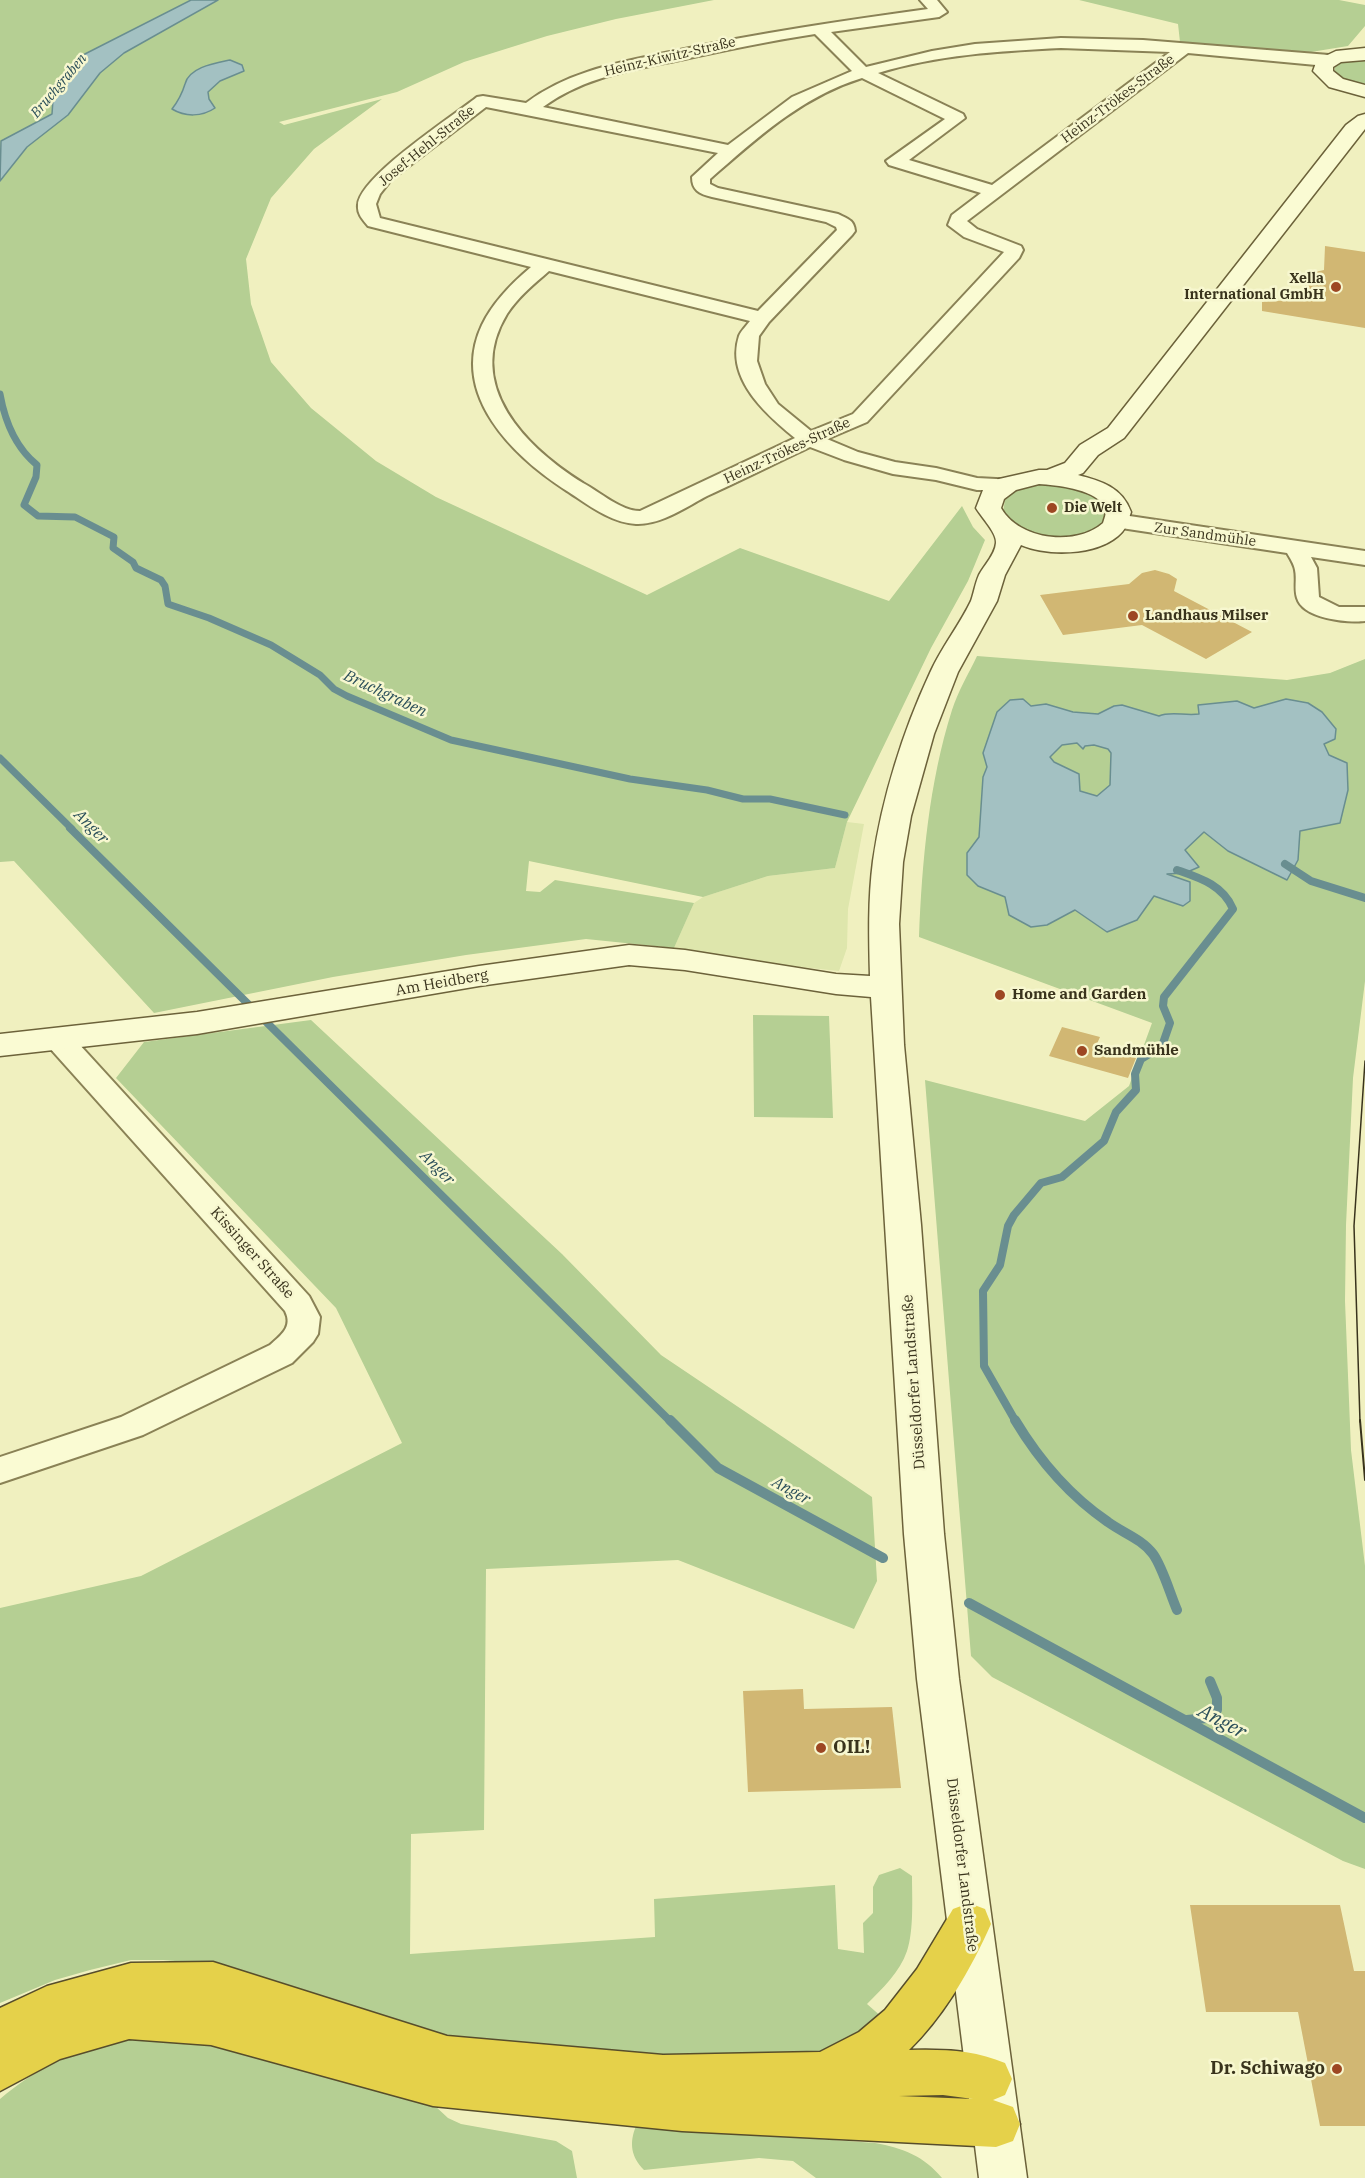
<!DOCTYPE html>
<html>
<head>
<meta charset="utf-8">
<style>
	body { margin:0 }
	canvas { display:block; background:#f0f0bf }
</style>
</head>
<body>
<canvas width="1365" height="2178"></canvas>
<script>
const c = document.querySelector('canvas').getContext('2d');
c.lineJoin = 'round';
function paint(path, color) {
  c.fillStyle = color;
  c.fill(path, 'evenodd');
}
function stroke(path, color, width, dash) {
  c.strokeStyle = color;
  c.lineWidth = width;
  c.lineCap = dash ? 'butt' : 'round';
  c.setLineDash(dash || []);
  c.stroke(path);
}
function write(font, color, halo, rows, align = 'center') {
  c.font = font + ' "IBM Plex Serif",serif';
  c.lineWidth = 5;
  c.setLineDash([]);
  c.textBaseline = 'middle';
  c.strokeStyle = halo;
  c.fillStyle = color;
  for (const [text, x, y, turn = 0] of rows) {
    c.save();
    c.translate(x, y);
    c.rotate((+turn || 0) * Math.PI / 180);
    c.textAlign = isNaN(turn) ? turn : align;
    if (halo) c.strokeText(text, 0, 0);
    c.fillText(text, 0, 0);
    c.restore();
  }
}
paint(new Path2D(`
	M847,822L864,824L848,909L847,948L839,971L742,961L674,948L694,903L703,897L768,876L835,868Z`), '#dee6ac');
paint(new Path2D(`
	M0,0H714L616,19L547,36L464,62L397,92L279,122L284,125L382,99L314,149L271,198L246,259L251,304L271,362L311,408L376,461L436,497L647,595L740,548L889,601L962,506L973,527L985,540L968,581L931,648L847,822L835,868L768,876L703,897L529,861L526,891L540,892L555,880L694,903L674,948L586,939L466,955L333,977L154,1013L14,861L0,862Z
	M1079,0H1339L1365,5V26L1348,46L1311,52L1240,49L1180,42L1178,24Z
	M1365,57V87L1344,81L1335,74V67L1337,64Z
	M1059,484C1077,490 1098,492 1105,511C1104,543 1049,541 1029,532C1017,527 1011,522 1003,512L1005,500C1019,484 1039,483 1059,484Z
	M977,656L1287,680L1330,673L1365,659V981L1353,1078L1346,1225L1345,1301L1351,1450L1365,1566V1869L1343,1861L992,1677L971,1656L925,1080L1085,1121L1129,1086L1152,1023L919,937C922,861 929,783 952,710C958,691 969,673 977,656Z
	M753,1015L829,1016L833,1118L754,1117Z
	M311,1020L562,1254L661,1355L872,1497L877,1581L854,1629L678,1560L486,1569L484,1830L411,1834L410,1954L655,1937L654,1899L835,1885L838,1949L864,1953L863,1923L873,1913V1887L879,1875L900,1868L912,1876C912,1898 914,1930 907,1951C900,1972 882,1989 867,2004L883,2018L863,2034L805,2059L727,2065L420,2035L222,1965L163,1960H131L90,1970L55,1980L0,2003V1608L141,1576L402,1443L336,1308L116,1078L144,1042Z
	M181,2038L220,2043L354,2085L418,2100L434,2105L448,2118L461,2124L556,2141L572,2151L577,2178H0V2099C35,2069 79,2047 125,2039C143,2036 163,2039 181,2038Z
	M636,2126L875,2143C903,2148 924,2156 942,2178H816L793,2161L759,2158L644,2170C631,2157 629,2143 636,2126Z`), '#b5cf93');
const water = new Path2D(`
	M191,0H218L124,53L100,73L68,115L27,147L0,181L1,141L52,114L54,85L79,57Z
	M230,60L242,65L244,71L220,81L208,92L209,99L215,108C202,117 185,117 172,109C179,100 182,94 185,84C189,67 216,63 230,60Z
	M1023,699L1031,706L1046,704L1073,712L1098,714L1114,706L1122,705L1159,716C1170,711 1185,716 1199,714L1198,705L1237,701L1254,708L1286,699L1308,703L1322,712L1336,729L1335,739L1324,744L1329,755L1347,763L1348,790L1340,823L1300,831L1298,860L1287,880L1228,851L1204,832L1185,850L1199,867L1185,873L1167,874L1190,882V901L1183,906L1154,896L1137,920L1107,932L1075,910L1047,925L1031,927L1009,915L1005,897L978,886L967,875V853L979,837L983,777L987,767L983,753L997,712L1010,700ZM1077,743L1083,749L1085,746L1094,745L1108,749L1111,753L1110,785L1097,796L1080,791L1079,774L1054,762L1050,757L1062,745Z`);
paint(water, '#a3c1c2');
stroke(water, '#698e90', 1.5);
stroke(new Path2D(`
	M0,394C5,422 15,447 37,465L36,477L24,505L38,516L75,517L114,537L113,548L133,562L136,568L161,580L165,586L168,604L209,618L271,645L320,675L334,689L347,696L451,740L630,779L707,790L743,799H770L845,815
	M0,758L72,829`), '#698e90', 7);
stroke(new Path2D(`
	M70,828L671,1422
	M1285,864L1311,881L1365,898
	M1016,1422L984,1366L983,1291L1000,1265L1008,1226L1014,1215L1041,1183L1062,1177L1104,1141L1116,1112L1136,1090L1135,1074L1141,1059L1162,1046L1170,1023L1163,1006L1164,997L1233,909C1223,885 1200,878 1177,870`), '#698e90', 8);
stroke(new Path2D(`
	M670,1420L718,1468L883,1558
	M1015,1420C1039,1460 1070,1496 1108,1522C1123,1533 1142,1539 1153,1554C1163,1568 1170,1594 1177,1610
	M969,1603L1365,1818
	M1187,1720L1207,1718L1217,1710V1698L1210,1681`), '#698e90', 10);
paint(new Path2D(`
	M1325,246L1365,252V328L1262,311V302L1305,299L1306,274L1324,270Z
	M1155,570L1169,574L1177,579L1174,591L1252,632L1206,659L1142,625L1063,635L1040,595L1129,584L1142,573Z
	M1062,1027L1100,1037L1096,1046L1136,1058L1128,1078L1049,1056Z
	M803,1689L804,1709L892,1707L901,1788L748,1792L743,1691Z
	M1190,1905H1340L1354,1971H1365V2126H1320L1298,2012H1206Z`), '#d1b773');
const street = new Path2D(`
	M920,0H937L947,12L939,17L831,32L866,67L932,51L975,44L1061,38L1143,40L1329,55L1337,60L1329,65H1316L1188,53L967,221L977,229L1021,246L1023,250L1019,258L867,422L827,439L858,452L895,462L936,468L977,478L1015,480L1018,485L1015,490H977L936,480L893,474L844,460L810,447C776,463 742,480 707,496C686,507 661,525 636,524C611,523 587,504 567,491C514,457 449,395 482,325C493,302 512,283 531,267L368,226C363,220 357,214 358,205C359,177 453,116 477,97L483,96L526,103C570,70 622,62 675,51C759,33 842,21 928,9ZM815,34L852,71L792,97L728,145L543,107C584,77 631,70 680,60C725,50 770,41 815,34ZM1061,48L1170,52L992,185L909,160L965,118L963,114L878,73C937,55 999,51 1061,48ZM862,78L945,119L886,161L889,165L981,193L952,215L948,225L964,237L1004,252L853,414L811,431L778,404L765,384L757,361L759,336L769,322L852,235L855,231C854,220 848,219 838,214L718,188L710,184V179C757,138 801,97 862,78ZM486,107L718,153L692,177C692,190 699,194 712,197L826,222L836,227L837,230L758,311L380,218L376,204L380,194L391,180ZM549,271L750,321C747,325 741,331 739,336C725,379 767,415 795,438L640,511C621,511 600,492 583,483C527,448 463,386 507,314C518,297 534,284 549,271Z
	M1116,514L1365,551V565L1311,557L1317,568L1319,597L1339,607H1365V621C1348,623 1303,619 1297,598C1294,589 1297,579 1295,570C1294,564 1290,558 1287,553L1108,526L1105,521L1108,516Z
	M58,1030L68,1032L309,1296L320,1317L318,1334L313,1342L292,1363L143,1435L0,1483V1457L121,1417L270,1345C281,1335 293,1327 285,1311L48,1046L44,1039L48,1032Z`);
const secondary = new Path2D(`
	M1365,48V60L1341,62L1333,67V71L1343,79L1365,85V97L1329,87L1313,71L1317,60L1336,51Z
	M1365,114V129L1124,438L1098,455L1083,473L1078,475C1101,481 1122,487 1131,512C1128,521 1126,530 1118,536C1094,556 1048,556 1021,545L1005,575L997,601L958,672L934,734L911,816L903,862L899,924L904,1045L921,1225L944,1534L959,1679L1027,2178H979L917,1679L904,1534L871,997L836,994L685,970L629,965L479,986L197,1034L0,1056V1034L197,1012L479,966L629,945L685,950L836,974L870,976C869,938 868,899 873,861C882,798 903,731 930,673C941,648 959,626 971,601C974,593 975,584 979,575C984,565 995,555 996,543C997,533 982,518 976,508L983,490L999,479L1039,470H1047L1065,463L1080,445L1108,428L1346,125L1358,116ZM1039,484C1056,485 1092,489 1103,504C1108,510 1105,517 1103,523C1076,547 1019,540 1001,508L1004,499L1016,490Z`);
const highway = new Path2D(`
	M969,1903L985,1909L991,1924C971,1969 944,2016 909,2050C942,2049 975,2050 1005,2063L1012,2079L1005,2095L993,2100L1013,2107L1020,2124L1013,2141L996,2147L682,2131L433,2106L211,2045L129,2039L60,2059L0,2091V2008L47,1986L131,1963L213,1962L447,2036L663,2055L820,2052L859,2032L885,2010L917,1969L953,1909ZM943,2095L973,2099L899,2096Z`);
stroke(street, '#8a8256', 4);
stroke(secondary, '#6c623a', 3);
stroke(highway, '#574d2b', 3);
paint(street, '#fafbd3');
paint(secondary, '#fafbd3');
paint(highway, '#e5d14a');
stroke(new Path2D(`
	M1360,1422L1354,1226L1365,1061`), '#39331c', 1.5);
stroke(new Path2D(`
	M1360,1420L1365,1480`), '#39331c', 2);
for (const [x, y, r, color] of [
	[1336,287,6,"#9d4723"],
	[1052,508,6,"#9d4723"],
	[1133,616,6,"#9d4723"],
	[1000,995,6,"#9d4723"],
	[1082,1051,6,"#9d4723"],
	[821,1748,6,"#9d4723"],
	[1337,2069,6,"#9d4723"]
]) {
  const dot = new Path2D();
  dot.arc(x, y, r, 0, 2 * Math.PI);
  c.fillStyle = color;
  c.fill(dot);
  stroke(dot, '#f7f7cf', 2);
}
write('14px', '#39331c', '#f7f7cf', [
	["Heinz-Kiwitz-Straße",670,57,-13],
	["Heinz-Trökes-Straße",1118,99,-37],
	["Josef-Hehl-Straße",427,146,-39],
	["Heinz-Trökes-Straße",787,451,-25],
	["Zur Sandmühle",1205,535,8]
]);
write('italic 14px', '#2a4e59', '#f7f7cf', [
	["Bruchgraben",59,86,-50]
]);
write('bold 14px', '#39331c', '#f7f7cf', [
	["Xella",1324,279],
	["International GmbH",1324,295],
	["Die Welt",1064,508,"left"]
], 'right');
write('bold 15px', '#39331c', '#f7f7cf', [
	["Landhaus Milser",1145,616],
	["Home and Garden",1012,995],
	["Sandmühle",1094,1051]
], 'left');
write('15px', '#39331c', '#f7f7cf', [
	["Am Heidberg",442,983,-10],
	["Kissinger Straße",252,1253,48],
	["Düsseldorfer Landstraße",914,1382,-94],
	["Düsseldorfer Landstraße",962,1865,83]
]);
write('italic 16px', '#2a4e59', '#f7f7cf', [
	["Bruchgraben",385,694,25],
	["Anger",91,827,45],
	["Anger",437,1168,45],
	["Anger",791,1491,29]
]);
write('bold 18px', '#39331c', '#f7f7cf', [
	["OIL!",833,1748],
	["Dr. Schiwago",1325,2069,"right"]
], 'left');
write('italic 20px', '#2a4e59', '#f7f7cf', [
	["Anger",1222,1722,28]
]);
</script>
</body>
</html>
